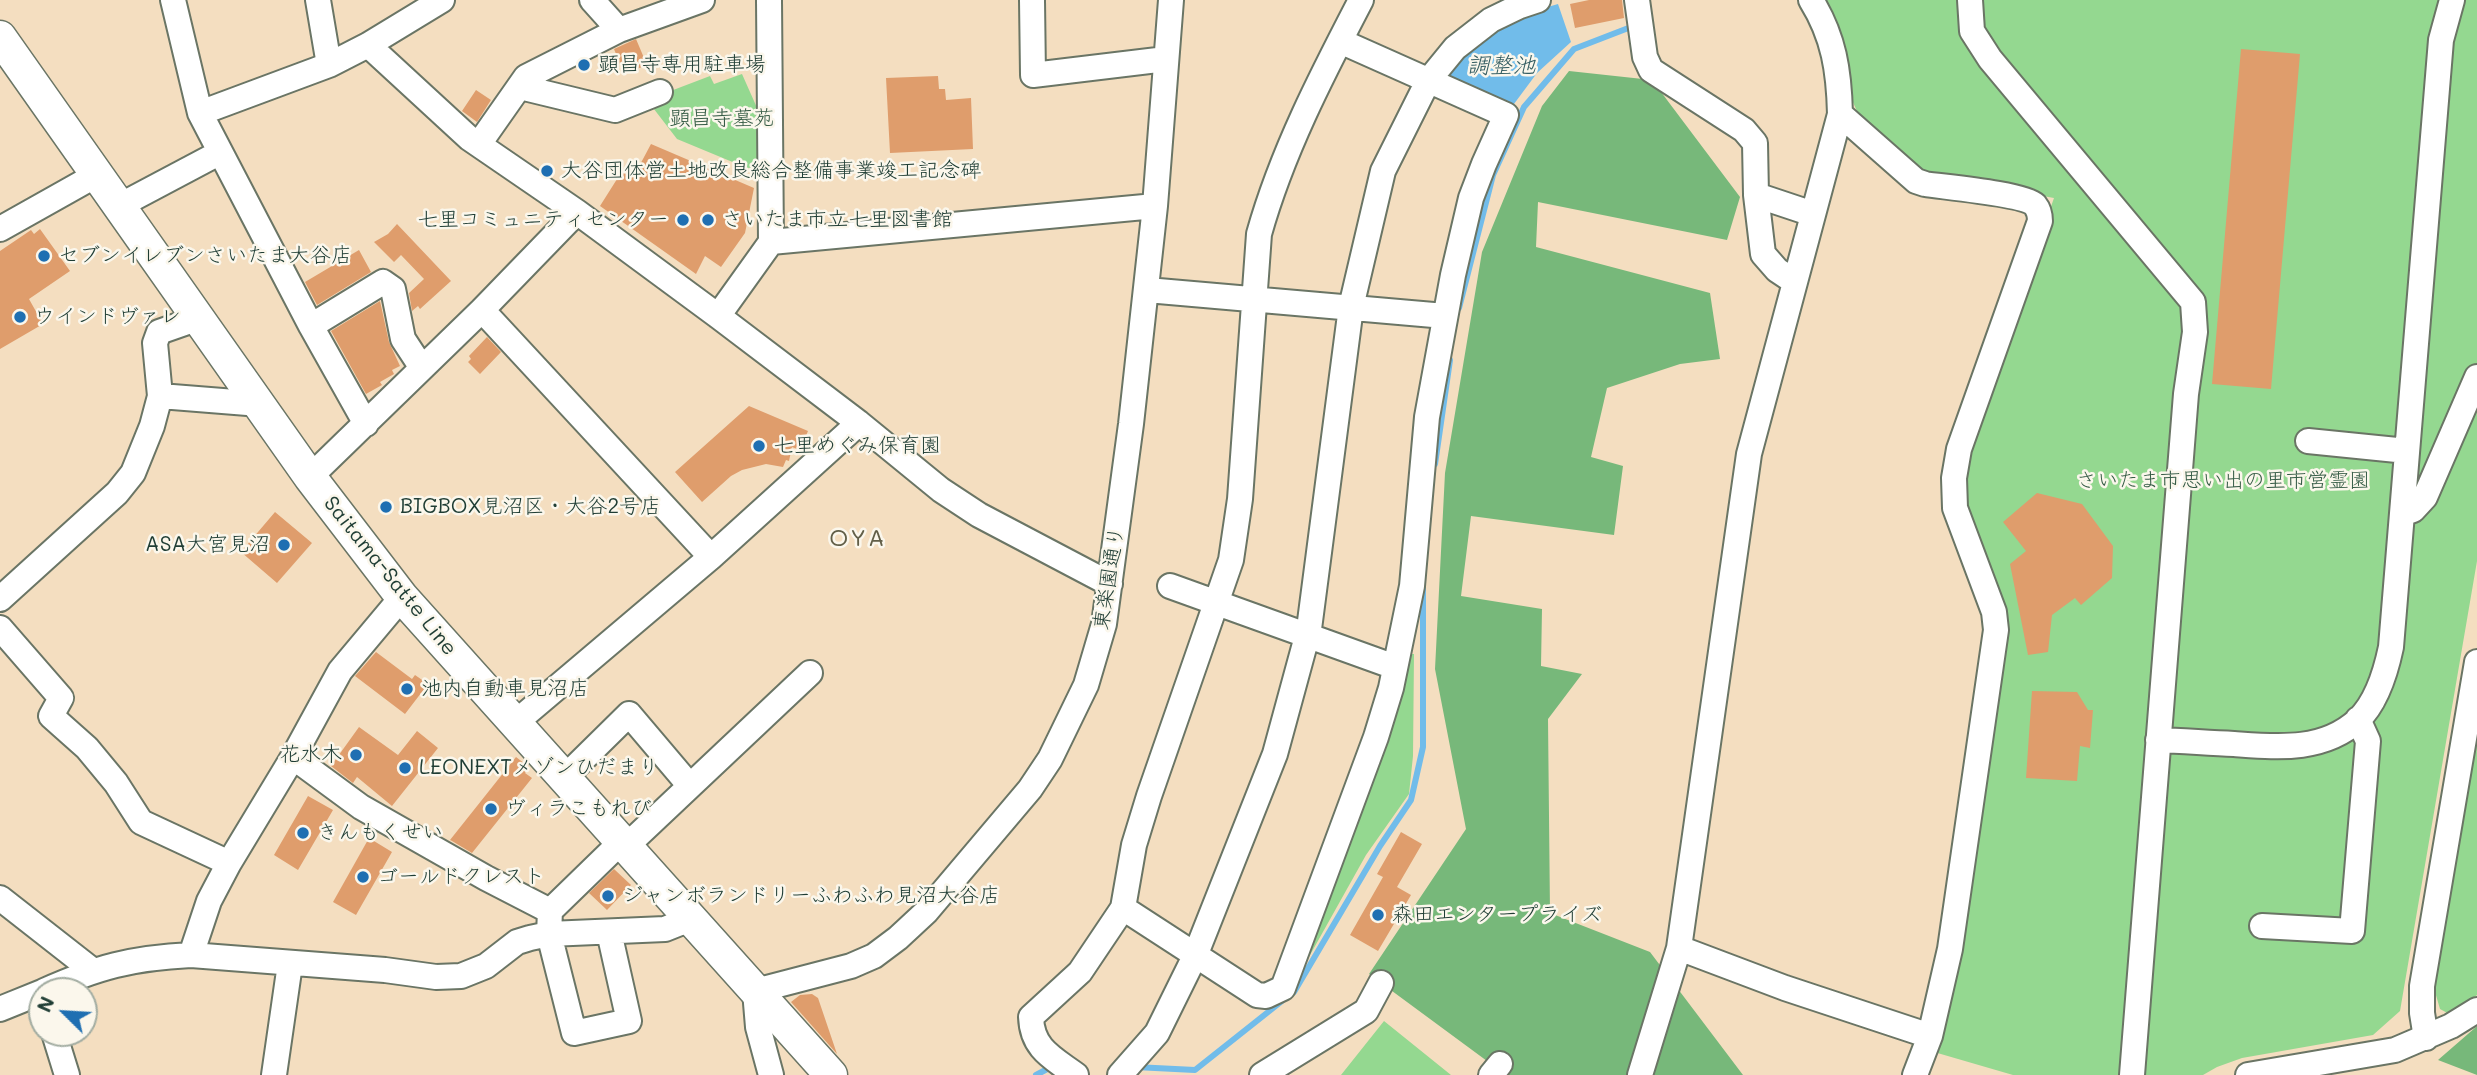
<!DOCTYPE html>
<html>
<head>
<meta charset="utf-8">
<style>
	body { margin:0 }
	#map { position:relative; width:2477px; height:1075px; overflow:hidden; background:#f4dec0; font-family:Mali,sans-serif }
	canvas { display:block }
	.north { position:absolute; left:28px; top:977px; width:70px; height:70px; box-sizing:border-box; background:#fbf7ec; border:2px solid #a3ada2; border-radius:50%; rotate:294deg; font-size:19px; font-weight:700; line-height:28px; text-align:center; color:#1f3d34 }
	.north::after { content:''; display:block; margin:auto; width:24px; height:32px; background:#1f6fb2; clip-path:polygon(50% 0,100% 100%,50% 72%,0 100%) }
</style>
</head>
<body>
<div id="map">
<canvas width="2477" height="1075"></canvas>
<div class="north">N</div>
</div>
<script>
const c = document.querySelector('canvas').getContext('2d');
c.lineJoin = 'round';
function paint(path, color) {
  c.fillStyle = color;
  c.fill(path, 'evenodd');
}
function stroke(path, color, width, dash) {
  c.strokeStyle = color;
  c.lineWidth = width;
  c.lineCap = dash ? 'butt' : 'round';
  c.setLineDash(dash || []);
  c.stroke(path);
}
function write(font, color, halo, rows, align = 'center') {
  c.font = font + ' Mali,"Klee One",sans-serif';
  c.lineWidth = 5;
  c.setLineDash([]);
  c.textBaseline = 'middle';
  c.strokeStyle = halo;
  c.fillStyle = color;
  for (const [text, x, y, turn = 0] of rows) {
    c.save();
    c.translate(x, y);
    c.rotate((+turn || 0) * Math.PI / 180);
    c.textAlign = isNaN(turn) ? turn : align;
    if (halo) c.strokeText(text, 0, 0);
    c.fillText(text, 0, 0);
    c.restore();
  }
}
paint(new Path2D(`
	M1823,0H2477V561L2400,1011L2373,1035L2242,1058L2217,1067L2203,1075H2013L1934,1052L2005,641L1961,490L1969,438L2054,198L1926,175L1860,118L1848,91Z
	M742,74L758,110L759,167L747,168L677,139L647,100L710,76L714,84Z
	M1404,654H1414L1413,756L1409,794L1366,855L1291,989Z
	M2477,726V995L2451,1015L2440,1009L2433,985Z
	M1384,1021L1451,1075H1341Z`), '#94d890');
paint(new Path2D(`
	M1569,71L1652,80L1740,197L1727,240L1538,202L1536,247L1710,293L1720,359L1680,364L1607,388L1591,457L1623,466L1614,535L1471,516L1461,596L1542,609L1541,666L1582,674L1548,719L1550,913L1650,952L1743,1075H1506L1369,974L1466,829L1435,669L1445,473L1482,252L1542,106Z
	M2477,1027V1075L2438,1060L2476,1027Z`), '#77b87a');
paint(new Path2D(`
	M1558,4L1571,42L1537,73L1511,108L1445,79L1475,42L1517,16Z`), '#71bcea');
stroke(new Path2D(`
	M1459,308L1493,175L1524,107L1574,49L1631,27
	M1435,464L1450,360
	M1294,992L1380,846L1411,800L1423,747V589
	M1135,1067L1195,1070L1282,1001
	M1036,1075L1053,1066`), '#71bcea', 6);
paint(new Path2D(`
	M1589,0H1622L1624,18L1575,28L1570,4Z
	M636,39L647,65L624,74L614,49Z
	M2241,49L2300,54L2271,389L2212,384Z
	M938,76L939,89H945L946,100L971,98L973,149L890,153L886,78Z
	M476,90L491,100L477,122L462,111Z
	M651,144L754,188L745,233L721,267L705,256L696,274L600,206L624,168L635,174Z
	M397,224L451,281L420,309L418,306L412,311L409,293L424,279L401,255L394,262L374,242L388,234Z
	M40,229L70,271L29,299L43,324L0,349V251L31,230L34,234Z
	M359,250L371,272L317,305L305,282Z
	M380,301L389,342L400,366L392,370L394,374L380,382L382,385L366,394L331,331Z
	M487,337L501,352L480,374L468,362L471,359L469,356Z
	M749,406L808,431L800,450L792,447L789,461L786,460L783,467L766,464L742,470L731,476L702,502L675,472Z
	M2037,493L2082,504L2113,546L2112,578L2081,605L2075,598L2052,615L2048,652L2028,655L2010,564L2026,551L2003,522Z
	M275,512L312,543L277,583L241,552Z
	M376,652L412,679L415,675L428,684L405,714L355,676Z
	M2032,691L2077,692L2088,710H2093L2090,748L2080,746L2077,781L2026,778Z
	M359,727L398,755L417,731L438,748L392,806L357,777L353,783L331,766Z
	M516,757L529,767L525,773L532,778L472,853L452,841L450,840Z
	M308,796L333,810L298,870L274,855Z
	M1401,832L1422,844L1397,887L1411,895L1378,951L1350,935L1383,877L1377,874Z
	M369,838L392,852L356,915L333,902Z
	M614,869L631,885L607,910L589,893Z
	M812,994L818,998L837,1054L791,1002L800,995Z`), '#df9d6c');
const minor = new Path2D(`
	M173,0L200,113L311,326L366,424
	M318,0L329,65
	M592,0L619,30
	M1032,0L1033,75L1166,59
	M1637,0L1645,57L1651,70L1744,130L1755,143L1756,195L1763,254L1777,270L1795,282
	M1970,0L1972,31L1990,59L2193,302L2195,332L2186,394L2132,1075
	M368,45L469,138L577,212L718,316L859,423L941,490L979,515L1110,584
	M520,87L615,110L660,92
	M200,113L329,65L368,45L442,0
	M1840,114L1916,181L1925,184C1944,187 2024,194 2035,205C2039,210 2040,215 2040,221L1959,449L1954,478L1955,508L1994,612L1996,630L1950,949L1930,1036L1915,1075
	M479,144L526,77L619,30L702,0
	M1756,195L1813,214
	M119,206L219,153
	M0,229L98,174
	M771,242L1155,206
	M1147,290L1445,316
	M482,310L711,557
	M718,316L771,242L769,0
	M311,326L383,282L393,289L403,339L422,368
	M160,396L260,404
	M2308,441L2407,451
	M310,477L482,310L577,212
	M2402,514L2413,510L2425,497L2477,377
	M1170,586L1395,667
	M0,599L117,493L133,473L152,426L160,396L155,343L159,332L199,318
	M0,628L61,698L51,716L87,748L116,783L141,822L229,863
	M515,723L711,557L859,423
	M2158,740C2184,741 2209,743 2234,744C2277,747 2323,752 2358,720C2377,702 2386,671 2391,647L2441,40L2452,0
	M293,757L361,807L486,878L550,911
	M564,778L629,714L690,786
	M0,898L92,970
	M1123,908L1257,995L1266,996L1283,988L1376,737L1391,688L1412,586L1427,417L1453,275L1471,198L1484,164L1506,115L1340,41
	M2262,926L2352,931L2368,741L2358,719
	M609,932L629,1021L574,1033L549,934L550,911L621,842L636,837L810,673
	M1679,948L1785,988L1930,1036
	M191,955L209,901L229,863L293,757L340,671L402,597
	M44,991C98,967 131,958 191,955L385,970L436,977L461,976L486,966L517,942L530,938L549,934L665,929L690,919
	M0,1009L42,992
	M54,1033L67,1075
	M2426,1038L2422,1013V986L2477,662
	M274,1075L290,964
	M771,1075L758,1027L755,991L851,966L874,956L898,938L926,912L1030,789L1050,759L1086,685L1104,624L1131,424L1155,206L1171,0
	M1076,1075C1053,1058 1032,1049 1031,1017L1080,972L1123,908L1134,845L1149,796L1231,560L1240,499L1259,234C1282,152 1322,75 1361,0
	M1120,1075L1157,1033L1195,956L1275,754L1309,629L1351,307L1383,171L1428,81L1455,48L1491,20L1520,6L1538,0
	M1262,1075L1366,1011L1381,983
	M1491,1075L1500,1064
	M1640,1075L1679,948L1749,454L1840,114C1839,71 1834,37 1811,0
	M2248,1075L2395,1050L2451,1026L2477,1010`);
const major = new Path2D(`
	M0,37L310,477L402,597L831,1075`);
stroke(minor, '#6a7565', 28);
stroke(major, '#6a7565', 35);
stroke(minor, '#fff', 24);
stroke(major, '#fff', 32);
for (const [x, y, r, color] of [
	[584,65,7,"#1f6fb2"],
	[547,171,7,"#1f6fb2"],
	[683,220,7,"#1f6fb2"],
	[708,220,7,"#1f6fb2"],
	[44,256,7,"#1f6fb2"],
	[20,317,7,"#1f6fb2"],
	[759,446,7,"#1f6fb2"],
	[386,507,7,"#1f6fb2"],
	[284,545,7,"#1f6fb2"],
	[407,689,7,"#1f6fb2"],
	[356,755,7,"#1f6fb2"],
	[405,768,7,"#1f6fb2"],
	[491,809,7,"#1f6fb2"],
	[303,833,7,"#1f6fb2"],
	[363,877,7,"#1f6fb2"],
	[608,896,7,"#1f6fb2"],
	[1378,915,7,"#1f6fb2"]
]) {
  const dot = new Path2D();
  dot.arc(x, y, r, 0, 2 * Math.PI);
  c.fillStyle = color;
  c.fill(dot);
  stroke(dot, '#fbf7ec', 2.5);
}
write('21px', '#1f3d34', '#fbf7ec', [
	["顕昌寺専用駐車場",598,65],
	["大谷団体営土地改良総合整備事業竣工記念碑",561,171],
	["七里コミュニティセンター",669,220,"right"],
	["さいたま市立七里図書館",722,220],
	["セブンイレブンさいたま大谷店",58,256],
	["ウインドヴァレ",34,317],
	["七里めぐみ保育園",773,446],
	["BIGBOX見沼区・大谷2号店",400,507],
	["ASA大宮見沼",270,545,"right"],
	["池内自動車見沼店",421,689],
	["花水木",342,755,"right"],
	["LEONEXTメゾンひだまり",419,768],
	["ヴィラこもれび",505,809],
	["きんもくせい",317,833],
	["ゴールドクレスト",377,877],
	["ジャンボランドリーふわふわ見沼大谷店",622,896],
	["森田エンタープライズ",1392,915]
], 'left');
write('21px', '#365c46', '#fbf7ec', [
	["顕昌寺墓苑",722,119],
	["さいたま市思い出の里市営霊園",2223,481]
]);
write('21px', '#1f3d34', '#fbf7ec', [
	["Saitama-Satte Line",390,576,51],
	["東楽園通り",1109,578,-81]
]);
write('italic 23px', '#345d62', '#fbf7ec', [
	["調整池",1501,66]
]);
c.letterSpacing = '2px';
write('24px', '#625f48', '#fbf7ec', [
	["OYA",858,539]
]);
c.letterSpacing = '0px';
</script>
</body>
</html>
